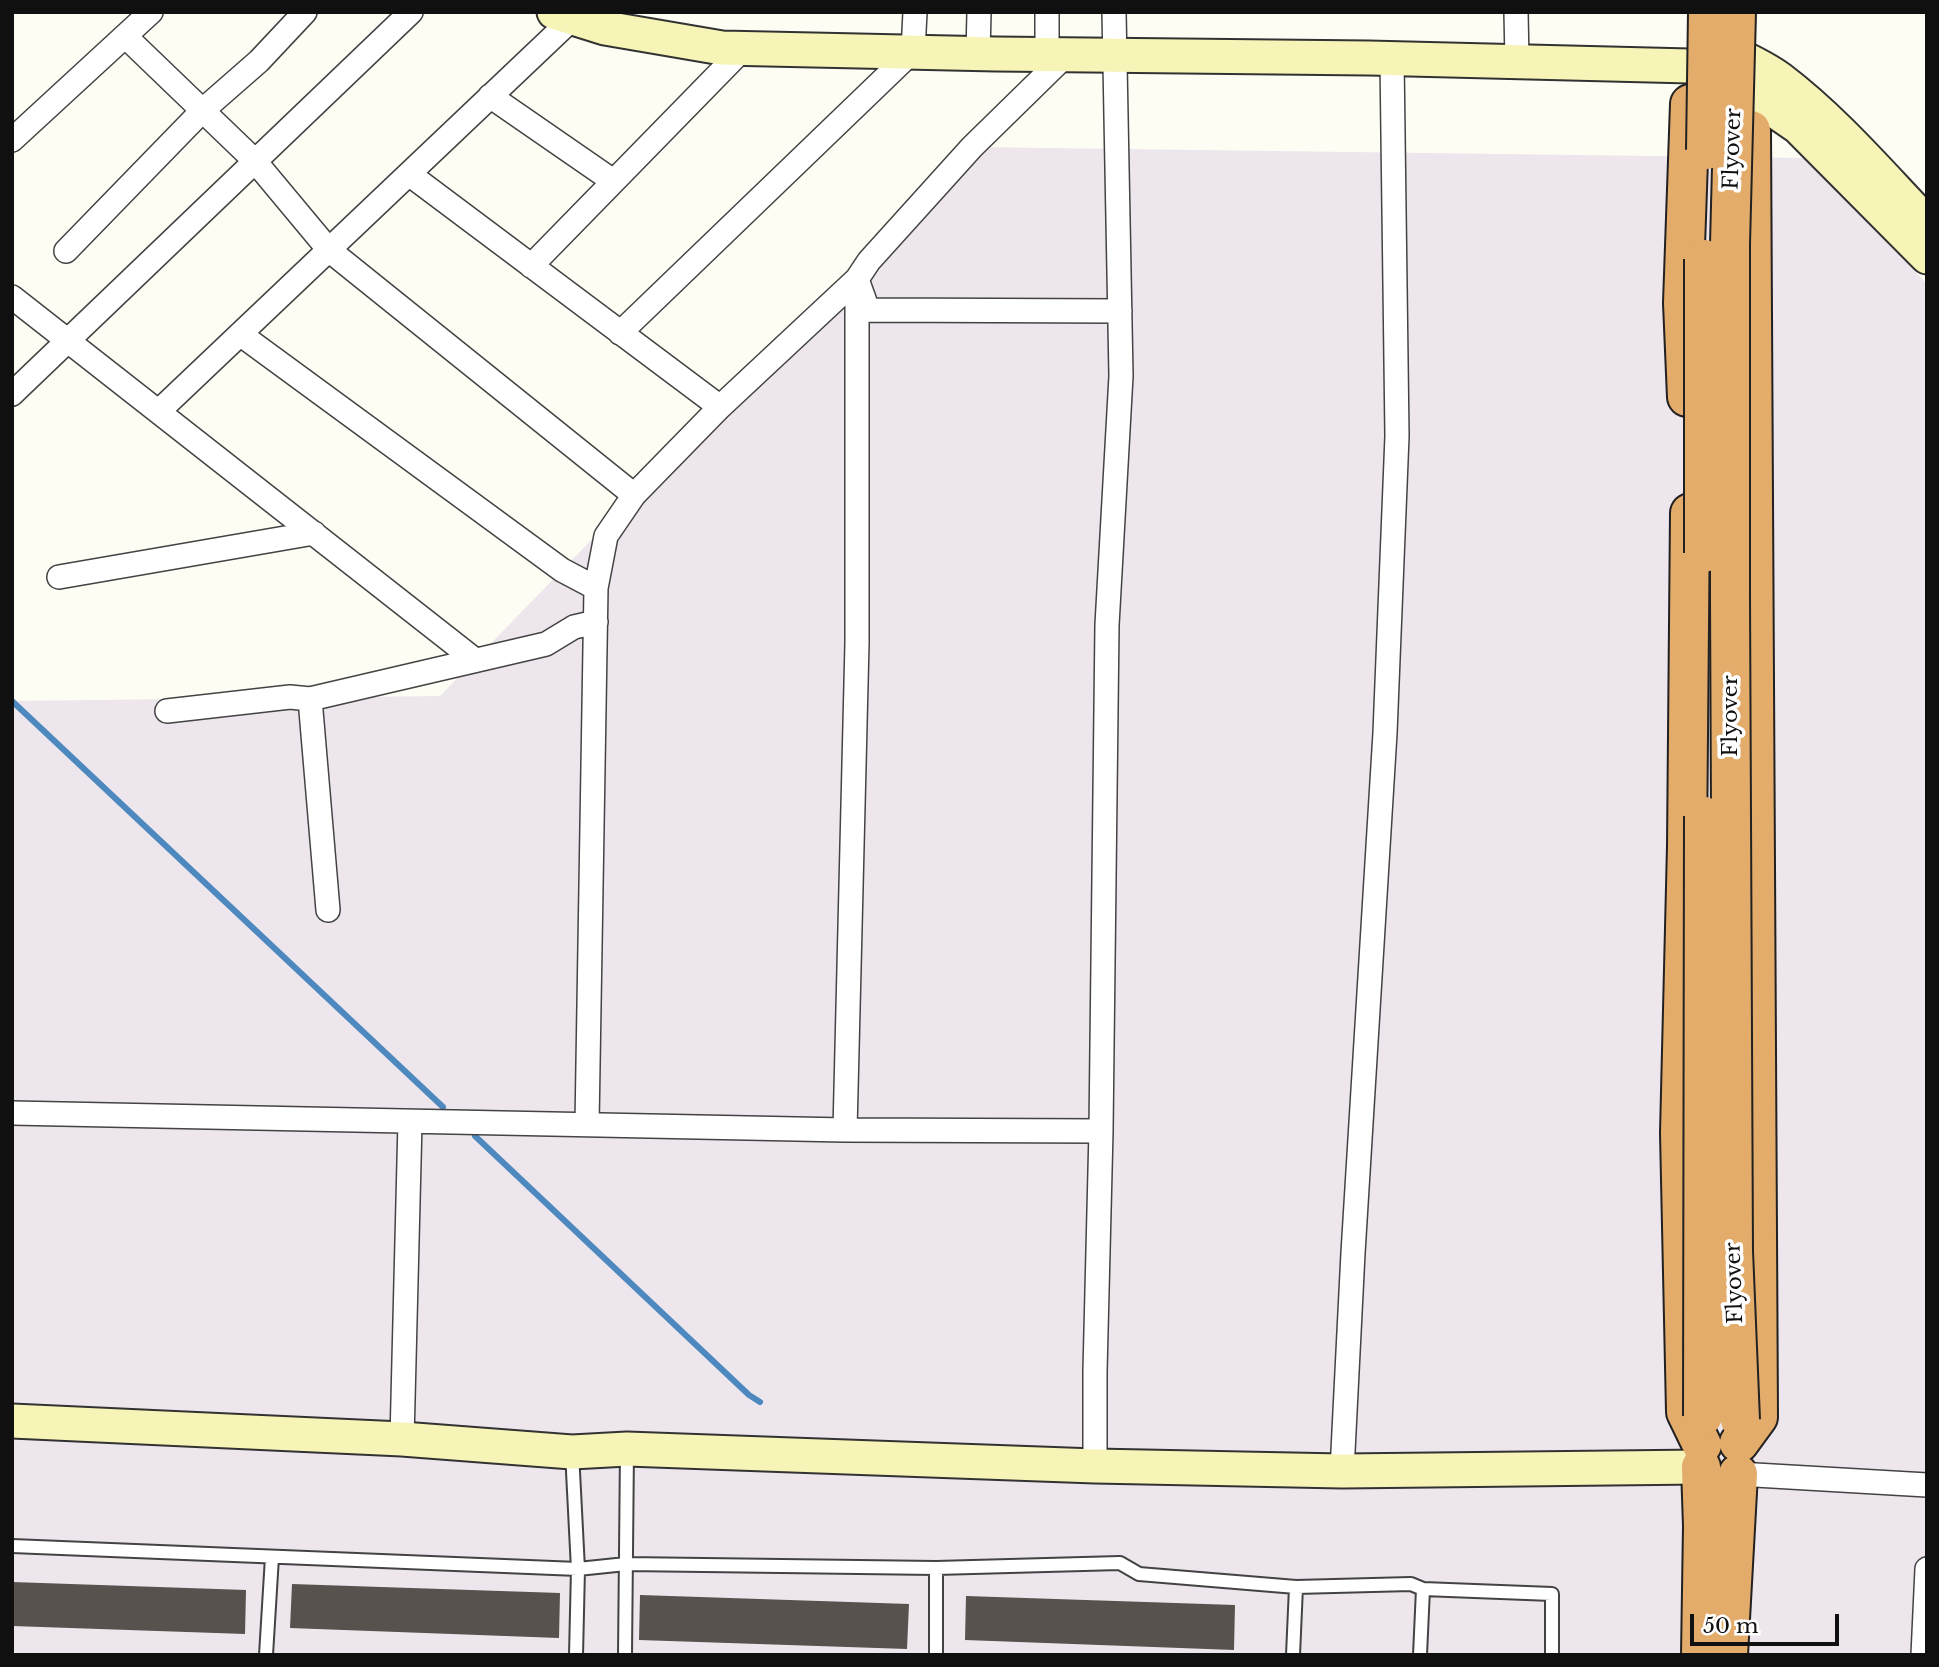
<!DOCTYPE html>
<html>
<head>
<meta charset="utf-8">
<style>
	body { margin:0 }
	#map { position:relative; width:1939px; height:1667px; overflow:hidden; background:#fefdf4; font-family:"Libre Baskerville",serif }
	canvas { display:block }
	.frame { position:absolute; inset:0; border:14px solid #101010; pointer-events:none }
	.scale { position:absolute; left:1690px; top:1614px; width:149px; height:32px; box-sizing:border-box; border:4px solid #101010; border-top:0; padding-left:9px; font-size:21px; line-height:24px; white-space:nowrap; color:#101010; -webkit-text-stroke:5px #fff; paint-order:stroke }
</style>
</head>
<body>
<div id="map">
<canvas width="1939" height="1667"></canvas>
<div class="frame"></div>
<div class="scale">50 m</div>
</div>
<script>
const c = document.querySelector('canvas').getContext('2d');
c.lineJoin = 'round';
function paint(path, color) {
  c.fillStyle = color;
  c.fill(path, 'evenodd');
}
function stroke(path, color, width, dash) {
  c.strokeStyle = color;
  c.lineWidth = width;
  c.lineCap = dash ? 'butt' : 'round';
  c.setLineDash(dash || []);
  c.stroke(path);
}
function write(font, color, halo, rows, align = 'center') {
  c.font = font + ' "Libre Baskerville",serif';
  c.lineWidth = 7;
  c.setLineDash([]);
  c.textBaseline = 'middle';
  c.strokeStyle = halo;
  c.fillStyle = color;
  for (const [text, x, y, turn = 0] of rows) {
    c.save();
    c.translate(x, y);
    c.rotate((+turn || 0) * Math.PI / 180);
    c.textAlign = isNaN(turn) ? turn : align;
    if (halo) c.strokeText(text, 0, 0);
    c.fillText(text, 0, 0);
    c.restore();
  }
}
paint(new Path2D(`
	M972,147L1803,158L1927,284V1655H12V701L440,696Z`), '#ede6ed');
stroke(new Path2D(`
	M12,701L443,1107
	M475,1136L749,1395L760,1402`), '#4d88bf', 6);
paint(new Path2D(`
	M12,1582L246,1590L245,1634L12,1626Z
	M292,1584L560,1593L559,1638L290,1628Z
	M640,1595L909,1604L907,1649L639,1640Z
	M966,1596L1235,1605L1234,1650L965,1640Z`), '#57524d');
const lane = new Path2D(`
	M572,1452L578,1569L576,1655
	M12,1546L578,1569L626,1564L936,1568
	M266,1655L272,1557
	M625,1655L627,1449
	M936,1655V1568L1120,1563L1139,1574L1296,1587L1411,1584L1423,1589L1552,1594V1655
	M1293,1655L1296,1587
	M1420,1655L1423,1589`);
const street = new Path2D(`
	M1516,12L1517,61
	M125,36L254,160L329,250L634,495
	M978,54L979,12
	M1047,55V12
	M490,96L613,181
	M12,140L151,12
	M409,174L720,407
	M66,251L203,110L259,61L305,12
	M531,266L744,48
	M859,285L868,310L1120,311
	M12,297L475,660
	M620,333L913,51L915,12
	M240,334L562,570L596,588
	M12,394L411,12
	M159,411L573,18
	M59,577L314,533
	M310,699L328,910
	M167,711L290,697L310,699L546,644L574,627L596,622
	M12,1113L845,1130L1101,1131
	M587,1124L596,588L606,536L634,495L720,407L857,279L869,261L972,147L1066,55
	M845,1130L857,643V279
	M402,1439L410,1122
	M1095,1466V1371L1101,1131L1107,625L1121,376L1114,12
	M1342,1471L1353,1253L1385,733L1397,436L1392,59
	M1738,1474L1927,1485
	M1923,1655L1927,1569`);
const secondary = new Path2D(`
	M554,12L605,28L722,48L996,54L1369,58L1690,66L1750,94L1798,127L1927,257
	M1714,44C1736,55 1760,64 1780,79C1834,120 1880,174 1927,223
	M12,1421L402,1439L572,1452L627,1449L1095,1466L1342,1471L1701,1467`);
const highway = new Path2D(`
	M1687,397L1683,303L1690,104
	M1690,513L1687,846L1680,1133L1686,1412L1702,1445
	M1739,1443L1758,1417L1751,130
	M1701,1655L1703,1526L1701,1467
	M1728,1655L1738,1474`);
stroke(lane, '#434343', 16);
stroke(street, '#434343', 26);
stroke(secondary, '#323232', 37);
stroke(highway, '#212121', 42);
stroke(lane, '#fff', 12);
stroke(street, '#fff', 23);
stroke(secondary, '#f6f4b6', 33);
stroke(highway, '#e4ac6b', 38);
const highwayBridge = new Path2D(`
	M1736,12L1730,244V598L1733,1251L1740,1420
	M1706,150L1708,12
	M1704,553V259
	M1703,1416L1704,816`);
stroke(highwayBridge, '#212121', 42, []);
stroke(highwayBridge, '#e4ac6b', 38);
write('21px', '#101010', '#fff', [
	["Flyover",1733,149,-88],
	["Flyover",1731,716,-90],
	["Flyover",1735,1283,-92]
]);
</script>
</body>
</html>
